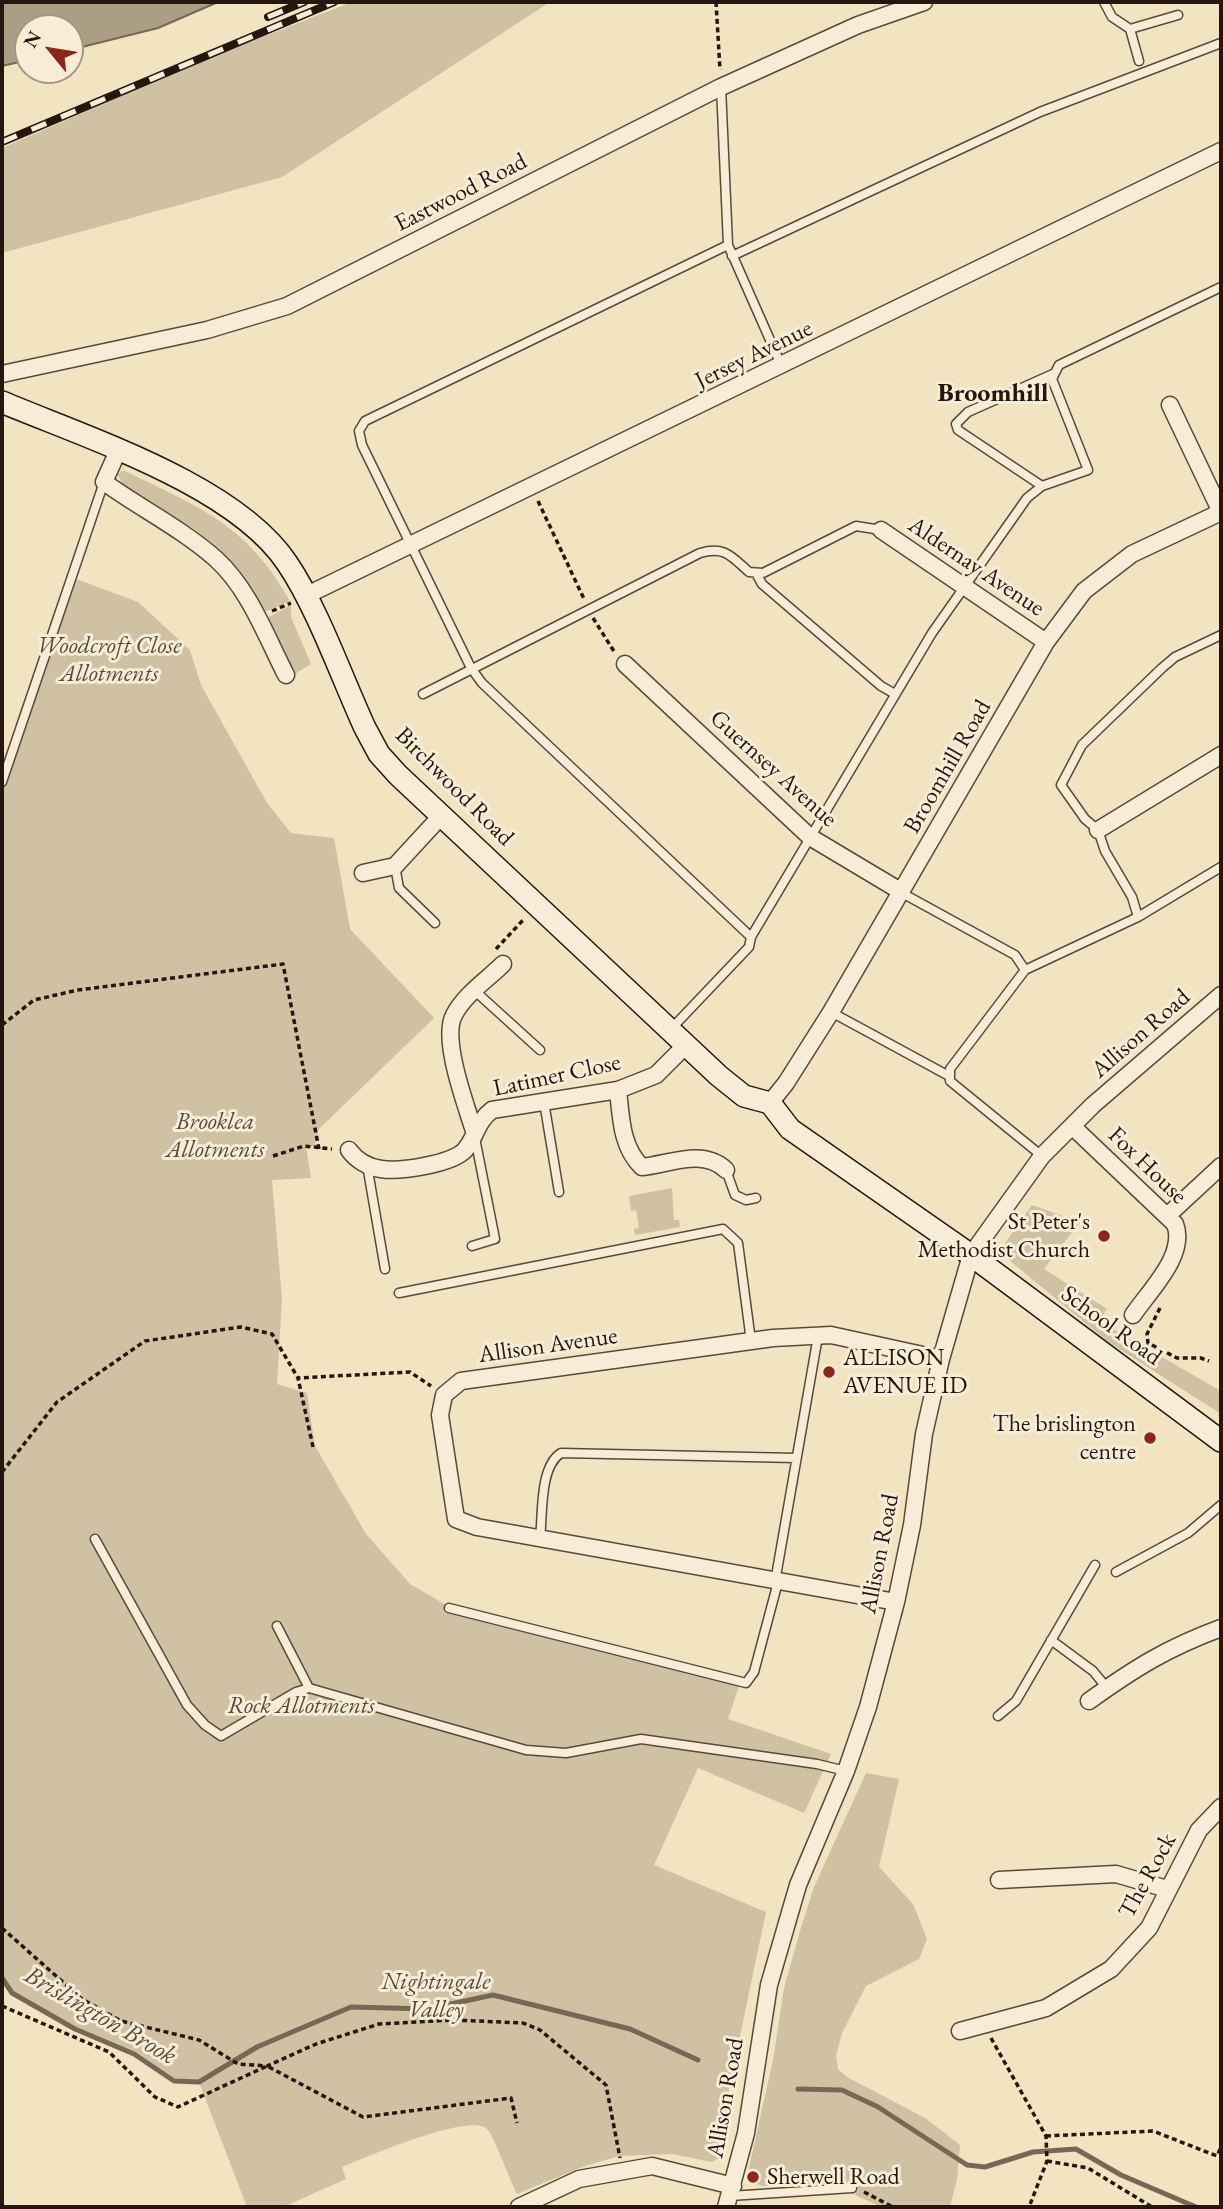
<!DOCTYPE html>
<html>
<head>
<meta charset="utf-8">
<style>
	body { margin:0 }
	#map { position:relative; width:1223px; height:2209px; overflow:hidden; background:#f2e4c0; font-family:"EB Garamond",serif }
	canvas { display:block }
	.frame { position:absolute; inset:0; border:4px solid #25170f; pointer-events:none }
	.north { position:absolute; left:14px; top:14px; width:70px; height:70px; box-sizing:border-box; background:#f7edd6; border:2px solid #a39786; border-radius:50%; rotate:300deg; font-size:19px; font-weight:700; line-height:28px; text-align:center; color:#25170f }
	.north::after { content:''; display:block; margin:auto; width:24px; height:32px; background:#8f2418; clip-path:polygon(50% 0,100% 100%,50% 72%,0 100%) }
</style>
</head>
<body>
<div id="map">
<canvas width="1223" height="2209"></canvas>
<div class="frame"></div>
<div class="north">N</div>
</div>
<script>
const c = document.querySelector('canvas').getContext('2d');
c.lineJoin = 'round';
function paint(path, color) {
  c.fillStyle = color;
  c.fill(path, 'evenodd');
}
function stroke(path, color, width, dash) {
  c.strokeStyle = color;
  c.lineWidth = width;
  c.lineCap = dash ? 'butt' : 'round';
  c.setLineDash(dash || []);
  c.stroke(path);
}
function write(font, color, halo, rows, align = 'center') {
  c.font = font + ' "EB Garamond",serif';
  c.lineWidth = 6;
  c.setLineDash([]);
  c.textBaseline = 'middle';
  c.strokeStyle = halo;
  c.fillStyle = color;
  for (const [text, x, y, turn = 0] of rows) {
    c.save();
    c.translate(x, y);
    c.rotate((+turn || 0) * Math.PI / 180);
    c.textAlign = isNaN(turn) ? turn : align;
    if (halo) c.strokeText(text, 0, 0);
    c.fillText(text, 0, 0);
    c.restore();
  }
}
paint(new Path2D(`
	M352,2H550L282,177L2,253V148L209,58Z
	M123,470C199,507 247,524 290,601L262,613L247,586L123,487L118,474Z
	M71,577L138,602L190,650L201,685L267,803L291,833L334,838L350,929L434,1018L319,1129L314,1147H306L311,1178L272,1180L282,1299L277,1384L307,1393L315,1446L366,1534L410,1584L453,1609L740,1683L728,1719L831,1754L804,1813L698,1768L654,1865L766,1912L729,2088L724,2149L722,2156L712,2162L672,2154L619,2156L582,2167L517,2194C510,2181 495,2138 487,2129C470,2112 364,2158 342,2167L346,2179L283,2207H247L199,2082L174,2081L134,2054L75,2029L12,1993L2,1979V779Z
	M291,605V617L311,664L295,674L263,620Z
	M672,1188L674,1220H679L680,1227L635,1235L634,1229L639,1228L636,1210L631,1211L629,1196Z
	M1032,1205L1080,1222L1044,1269L1107,1309L1099,1321L1221,1391V1414L1107,1341L1009,1260L1005,1243Z
	M866,1773L899,1779L879,1867L913,1904L927,1939L919,1959L866,1986L842,2033L836,2056L838,2069L847,2077L925,2118L960,2145L957,2179L950,2207H881L849,2192L847,2182L763,2186L746,2181L773,2060L784,1988L800,1931L814,1887Z`), '#cfc1a2');
const water = new Path2D(`
	M2,2H218L158,28L70,50V28H28V60L2,66Z`);
paint(water, '#ac9e84');
stroke(water, '#766855', 2);
stroke(new Path2D(`
	M2,1978L12,1993L75,2029L134,2054L174,2081L199,2082L257,2047L351,2007L427,2009L493,1995L630,2029L698,2060
	M798,2089L842,2090L878,2107L967,2165L985,2167L1033,2152L1076,2149L1121,2175L1196,2207`), '#766855', 5);
const lane = new Path2D(`
	M1104,2L1112,17L1130,29L1178,15
	M1130,29L1139,61
	M721,87L728,245L782,367
	M728,245L365,421L359,431L362,445L471,668L482,683L751,937
	M732,256L1040,112L1221,43
	M1042,486L958,430L956,424L968,412L1053,374
	M756,573L762,584L881,686L895,694
	M423,694L700,553C725,546 731,556 749,572L763,573L856,526L881,530
	M2,782L104,482
	M395,866L399,888L435,923
	M902,893L1015,955L1025,970
	M1138,917L1132,897L1105,851L1098,830L1085,819L1061,785L1082,745L1162,668L1175,657L1221,635
	M475,991L540,1050
	M831,1012L949,1076
	M672,1028L749,947L751,937L932,633L1027,498L1042,486L1088,470L1052,379L1059,365L1221,287
	M544,1102L559,1192
	M1042,1156L950,1081V1069L1025,970L1138,917L1221,867
	M367,1165L385,1269
	M726,1170L735,1195L746,1200L756,1198
	M472,1246L495,1239L475,1138
	M399,1293L723,1229L738,1243L751,1341
	M540,1538C543,1515 539,1467 561,1453L796,1458
	M95,1539L187,1705L205,1725L221,1736L296,1692L309,1688
	M1116,1572L1188,1533L1221,1505
	M775,1582L818,1336
	M449,1608L746,1683L754,1672L778,1582
	M277,1626L309,1688L526,1750L566,1753L641,1739L817,1764L846,1771
	M1051,1640L1093,1671L1107,1688
	M998,1716L1016,1701L1095,1565
	M730,2196L852,2188`);
const street = new Path2D(`
	M2,374L207,330L287,306L721,87L858,25L924,2
	M1170,405L1221,512
	M118,451L104,482C140,508 182,529 216,559C249,589 266,636 286,675
	M881,530L1046,642
	M305,596L1221,151
	M625,664L810,837L902,892
	M1098,830L1221,755
	M363,873L395,866L442,815
	M618,1090C621,1117 621,1147 642,1167C670,1164 703,1148 726,1170
	M770,1103L786,1083L831,1012L1046,642L1084,591L1132,554L1221,512
	M1072,1126L1175,1224C1187,1255 1149,1291 1133,1315
	M474,1131C466,1105 441,1039 454,1015C464,995 488,979 503,964
	M349,1150C356,1160 368,1167 381,1169C400,1172 452,1164 465,1150C476,1137 477,1121 492,1110L618,1090L656,1075L687,1044
	M1167,1216L1221,1166
	M896,1602L477,1527L456,1519L440,1415L444,1395L461,1381L773,1338L831,1335L941,1359
	M1089,1701C1135,1668 1167,1648 1221,1628
	M999,1880L1116,1874L1167,1889
	M960,2031L1046,2008L1111,1969L1149,1928L1199,1830L1221,1807
	M519,2207L579,2179L652,2166L733,2186
	M726,2207L746,2133L769,1985L798,1885L846,1771L868,1707L896,1602L912,1525L924,1434L941,1359L971,1255L1042,1156L1093,1105L1221,995`);
const secondary = new Path2D(`
	M2,402C87,438 235,485 287,563C317,607 342,678 365,728L379,754L398,775L719,1076L744,1096L770,1103L790,1129L971,1255L1221,1441`);
stroke(lane, '#584a3b', 11);
stroke(street, '#584a3b', 19);
stroke(secondary, '#25170f', 24);
stroke(new Path2D(`
	M716,2L720,70
	M538,501L584,599
	M272,611L291,603
	M593,618L615,653
	M496,949L524,919
	M2,1025L34,1000L78,990L283,964L319,1149
	M273,1156L304,1146L332,1149
	M1160,1308L1147,1334L1148,1343L1177,1358H1201L1209,1361
	M313,1447L298,1378L410,1372L431,1386
	M2,1472L57,1402L145,1341L241,1327L272,1334L298,1378
	M2,1928L82,1999L121,2021L199,2040L238,2064L267,2066L316,2044L379,2024L453,2020L523,2023L540,2030L606,2085L620,2158
	M2,2006L109,2052L155,2097L178,2107L267,2066L363,2117L511,2098L517,2123
	M991,2038L1046,2136L1047,2161L1029,2207
	M1046,2136L1153,2131L1217,2156L1221,2147
	M1047,2161L1088,2168L1152,2207
	M864,2192L893,2207`), '#25170f', 3.5, [5, 3.5]);
stroke(lane, '#f7edd6', 8);
stroke(street, '#f7edd6', 16);
stroke(secondary, '#f7edd6', 21);
const rail = new Path2D(`
	M268,17L304,2
	M2,142L334,2`);
stroke(rail, '#25170f', 8);
stroke(rail, '#f7edd6', 5, [16]);
for (const [x, y, r, color] of [
	[1104,1236,7,"#8f2418"],
	[829,1372,7,"#8f2418"],
	[1150,1438,7,"#8f2418"],
	[753,2177,7,"#8f2418"]
]) {
  const dot = new Path2D();
  dot.arc(x, y, r, 0, 2 * Math.PI);
  c.fillStyle = color;
  c.fill(dot);
  stroke(dot, '#f7edd6', 2.5);
}
write('24px', '#25170f', '#f7edd6', [
	["Eastwood Road",461,193,-27],
	["Jersey Avenue",754,355,-26],
	["Aldernay Avenue",976,567,34],
	["Broomhill Road",948,767,-60],
	["Guernsey Avenue",773,769,42],
	["Birchwood Road",454,787,45],
	["Allison Road",1141,1034,-41],
	["Latimer Close",557,1076,-12],
	["Fox House",1147,1166,44],
	["School Road",1111,1326,36],
	["Allison Avenue",548,1346,-8],
	["Allison Road",880,1554,-79],
	["The Rock",1148,1876,-61],
	["Allison Road",726,2098,-80]
]);
write('italic 24px', '#584a3b', '#f7edd6', [
	["Woodcroft Close",109,646],
	["Allotments",109,674],
	["Brooklea",215,1122],
	["Allotments",215,1150],
	["Rock Allotments",301,1706],
	["Nightingale",436,1982],
	["Valley",436,2010]
]);
write('24px', '#25170f', '#f7edd6', [
	["St Peter's",1090,1222],
	["Methodist Church",1090,1250],
	["ALLISON",843,1358,"left"],
	["AVENUE ID",843,1386,"left"],
	["The brislington",1136,1424],
	["centre",1136,1452],
	["Sherwell Road",767,2177,"left"]
], 'right');
write('bold 26px', '#25170f', '#f7edd6', [
	["Broomhill",993,394]
]);
write('italic 26px', '#5b4d3e', '#f7edd6', [
	["Brislington Brook",100,2016,30]
]);
</script>
</body>
</html>
